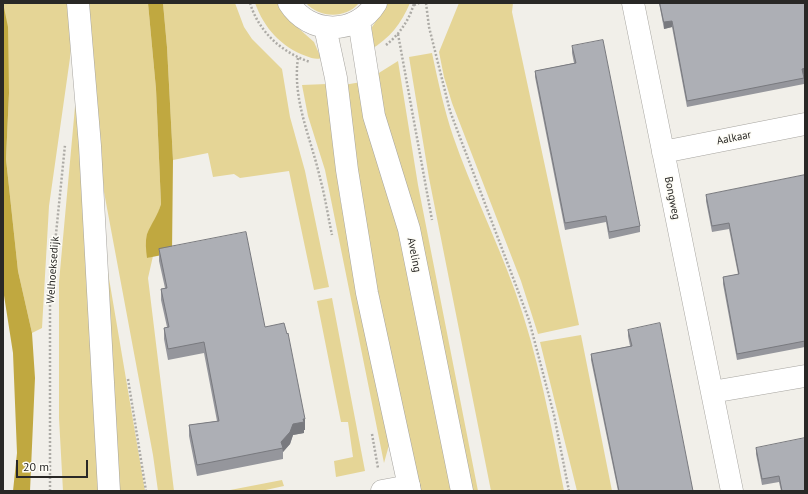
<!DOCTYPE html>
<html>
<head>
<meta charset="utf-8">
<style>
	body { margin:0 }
	#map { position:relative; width:808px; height:494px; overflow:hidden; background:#f1efe9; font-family:"PT Sans",sans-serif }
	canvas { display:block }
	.frame { position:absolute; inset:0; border:4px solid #292826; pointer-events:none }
	.scale { position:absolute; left:16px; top:460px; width:72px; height:18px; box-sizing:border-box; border:2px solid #292826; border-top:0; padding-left:5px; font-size:12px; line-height:14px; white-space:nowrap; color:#292826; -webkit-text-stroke:3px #fefdf7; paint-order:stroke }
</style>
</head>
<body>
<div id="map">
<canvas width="808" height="494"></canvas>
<div class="frame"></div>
<div class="scale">20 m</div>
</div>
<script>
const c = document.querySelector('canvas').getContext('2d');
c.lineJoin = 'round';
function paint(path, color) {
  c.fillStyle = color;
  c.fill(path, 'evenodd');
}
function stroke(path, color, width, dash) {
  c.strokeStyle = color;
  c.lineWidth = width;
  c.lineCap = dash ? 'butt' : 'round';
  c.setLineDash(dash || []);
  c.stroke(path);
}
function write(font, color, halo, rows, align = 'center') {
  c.font = font + ' "PT Sans",sans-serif';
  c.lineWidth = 3;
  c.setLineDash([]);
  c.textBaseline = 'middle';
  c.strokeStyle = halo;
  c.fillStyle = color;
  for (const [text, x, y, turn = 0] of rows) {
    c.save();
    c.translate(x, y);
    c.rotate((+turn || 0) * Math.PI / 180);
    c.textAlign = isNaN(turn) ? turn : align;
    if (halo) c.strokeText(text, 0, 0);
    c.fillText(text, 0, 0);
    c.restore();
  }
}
paint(new Path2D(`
	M3,3H71L72,31L70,58L49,206L42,328L32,333L18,271L6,159L9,93Z
	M87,3H148L156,89L161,204L158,214L147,234V258L153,256L148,278L174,491H158L153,455L104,192Z
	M163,3H235L244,27L252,39L282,69L290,117L305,171L329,287L314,290L289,171L240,178L234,174L213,177L208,153L173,160L167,47Z
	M255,3H278L288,19L314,42L321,58C317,60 311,58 306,56C281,47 264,28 255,3Z
	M306,3H359C346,19 319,18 306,3Z
	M388,3H410C401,24 390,38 370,50L369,34L372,27Z
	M459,3H513L512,12L579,325L538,334L521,281L452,103L444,77L439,52Z
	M432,53C438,81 444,109 453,136C471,188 496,238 515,291C538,355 551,424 564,491H491L429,178L409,57Z
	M398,61L418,185L478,491H469L374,76Z
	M78,74L105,491H63L59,418V282Z
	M361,82L406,261L452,491H416L355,189L344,85Z
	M327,84L340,198L389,445L384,463L325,170L308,116L302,85Z
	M103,243L145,491H119Z
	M332,298L365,471L336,477L334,461L353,457L348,422H341L317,301Z
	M581,335L612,491H577L540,342Z
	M282,480L284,486L261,491H225Z`), '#e5d596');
paint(new Path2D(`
	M3,3L8,27L9,93L6,159L18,271L32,333L35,378L30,491H13L17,453L13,353L3,289Z
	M148,3H163L167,47L173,160L172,253L147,258C146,250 145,242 147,234C151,224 158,215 161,204L156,89Z`), '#c0a840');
const minor = new Path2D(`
	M78,3L90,146L109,491
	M633,3L732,491
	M663,152L805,124
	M712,392L805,376
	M382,491L409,486`);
const secondary = new Path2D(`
	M289,3C309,35 356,36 376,3
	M359,21L374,116L409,229L462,491
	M325,27L336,78L347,170L367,293L410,491`);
stroke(minor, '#a7a5a0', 23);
stroke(secondary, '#a7a5a0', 23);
stroke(new Path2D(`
	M250,3C259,32 281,52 310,62
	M426,3L429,27L450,111L529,320L554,415L569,491
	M414,5L419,3
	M398,34L432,220
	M386,45C399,35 410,19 414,3
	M298,58C292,100 311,138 320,178C325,196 328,216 332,235
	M128,379L146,491
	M372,434L378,468
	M50,491V293L65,145`), '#adaba6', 2.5, [2, 2]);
stroke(minor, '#fff', 22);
stroke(secondary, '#fff', 22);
paint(new Path2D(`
	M659,3H805V74L804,75V84L687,107L672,27L664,29Z
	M572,46L640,226V232L609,239L606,222L565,230L535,77V71L574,63L572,53Z
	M805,175V347L737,360L723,284V277L738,274L729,229L712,232L706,201V195Z
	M159,249L265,327L305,430H304V433L293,435L290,444L283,452V459L197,476L189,436V425L217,421L204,353L168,360L164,339V328L167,327L161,300V289L165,288L159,261Z
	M628,330L693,491H618L591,360V354L630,346L628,336Z
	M756,448L805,491H781L779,482L762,485L756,454Z`), '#95969c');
paint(new Path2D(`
	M672,21V27L664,29V22Z
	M805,68V74L802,75V69Z
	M303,419H305V430H304V433L293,435L290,444L283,452L281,442L293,424Z`), '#797a7f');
const building = new Path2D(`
	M660,3H805V68L802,69L804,78L687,101L672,21L664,22Z
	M603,40L640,226L609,232L606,216L565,223L535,71L576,63L572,46Z
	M805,175V341L737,354L723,277L739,274L729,223L712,226L706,195Z
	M246,232L265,327L284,323L287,334L288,333L305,419H303L304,422L293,424L290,432L281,442L283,448L197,465L189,425L219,421L204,342L168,349L164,328L169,327L161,289L167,288L159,249Z
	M660,323L693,491H619L591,354L632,346L628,330Z
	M805,438V491H782L779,476L762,479L756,448Z`);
paint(building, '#adafb5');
stroke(building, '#797a7f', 1);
write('11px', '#292826', '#fefdf7', [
	["Aalkaar",734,138,-11],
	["Bongweg",672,198,79],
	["Aveling",414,255,79],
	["Welhoeksedijk",53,270,-86]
]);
</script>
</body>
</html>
